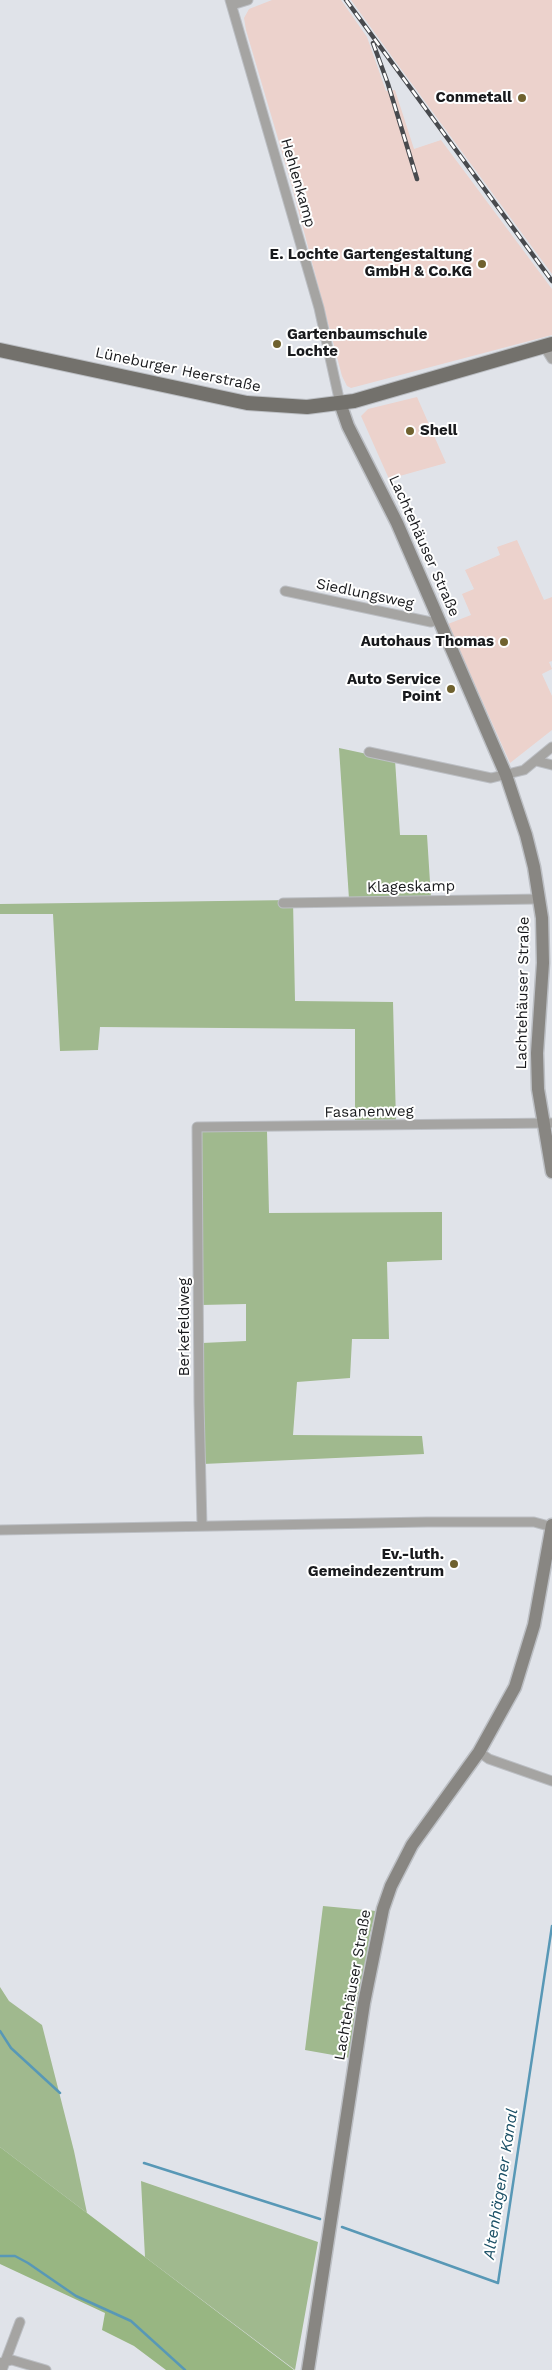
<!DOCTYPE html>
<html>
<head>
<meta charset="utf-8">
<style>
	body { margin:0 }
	canvas { display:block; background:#e0e3e9 }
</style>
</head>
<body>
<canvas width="552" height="2370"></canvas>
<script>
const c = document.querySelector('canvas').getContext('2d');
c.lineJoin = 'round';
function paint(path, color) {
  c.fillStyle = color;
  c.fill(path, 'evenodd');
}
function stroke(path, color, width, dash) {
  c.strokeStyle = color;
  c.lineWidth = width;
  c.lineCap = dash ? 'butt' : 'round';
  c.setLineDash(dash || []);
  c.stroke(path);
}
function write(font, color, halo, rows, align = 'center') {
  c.font = font + ' "Work Sans",sans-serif';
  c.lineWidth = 4;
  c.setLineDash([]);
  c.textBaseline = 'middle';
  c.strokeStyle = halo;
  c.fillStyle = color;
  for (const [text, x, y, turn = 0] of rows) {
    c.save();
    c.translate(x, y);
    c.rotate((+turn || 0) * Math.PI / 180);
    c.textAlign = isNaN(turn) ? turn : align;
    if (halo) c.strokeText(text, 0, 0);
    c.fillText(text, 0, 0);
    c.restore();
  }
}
paint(new Path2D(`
	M272,0H341L367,37L386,91L395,90L414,149L441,140L552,289V335L351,388L347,386L342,376L292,186L246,30L244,18L249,9Z
	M351,0H552V274L398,65Z
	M417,397L446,463L389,479L361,416L368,409Z
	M517,540L544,600L552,597V661L549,662L552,669L542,674L552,696V730L510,763L448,624L471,615L462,594L474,589L465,570L500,555L497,547Z`), '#ecd2cc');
paint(new Path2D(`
	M339,748L395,760L400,835H427L431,898L349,899Z
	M293,900L295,1001L393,1002L396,1122H355V1029L100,1027L98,1050L60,1051L53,914H0V904Z
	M201,1131H267L269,1213L442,1212V1260L387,1262L389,1339H352L350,1378L297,1382L293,1435L422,1436L424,1454L203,1464L202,1343L246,1341V1304L201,1305Z
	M323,1906L376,1911L370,1934L350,2058L305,2050Z
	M0,1987L9,2001L42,2025L74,2151L87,2213L0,2147Z
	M141,2181L318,2242L295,2370L145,2257Z`), '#a0b98e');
paint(new Path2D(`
	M0,2147L294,2370H166L134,2346L102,2330L105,2313L0,2264Z`), '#98b682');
stroke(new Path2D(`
	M0,2031L11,2048L60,2093
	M144,2163L320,2219
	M342,2227L498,2283L552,1926
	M0,2256H15L28,2263L76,2296L131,2321L185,2370`), '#5898b6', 2.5);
const street = new Path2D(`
	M230,0L319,308L340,403
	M232,5L248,0
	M544,346L552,359
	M285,591L431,622L439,619
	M369,752L491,778L524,770L552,747
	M536,761L552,765
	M283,903L540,899
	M202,1526L199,1403L197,1127L552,1123
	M0,1530L427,1522H534L552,1527
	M479,1752L489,1759L552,1781
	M0,2363L12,2360L46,2370
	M2,2370L20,2322`);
const secondary = new Path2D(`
	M340,403L348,426L397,523L506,775L526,835L534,867L542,918L543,963L537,1053L538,1089L552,1172
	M308,2370L364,2003L383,1909L391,1886L412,1845L479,1752L515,1687L534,1625L552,1525`);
const primary = new Path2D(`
	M0,350L247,403L307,407L354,401L552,344`);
stroke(street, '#bcbfc4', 11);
stroke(secondary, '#bcbfc4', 15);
stroke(primary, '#bcbfc4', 16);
stroke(street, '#a5a4a2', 9);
stroke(secondary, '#888682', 12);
stroke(primary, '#73716c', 14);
const rail = new Path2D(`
	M346,0L552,281
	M373,43L388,84L417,179`);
stroke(rail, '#484a4e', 4.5);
stroke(rail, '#fff', 2.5, [8]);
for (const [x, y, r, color] of [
	[522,98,5,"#6f612e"],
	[482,264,5,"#6f612e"],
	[277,344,5,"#6f612e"],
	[410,431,5,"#6f612e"],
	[504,642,5,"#6f612e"],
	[451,689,5,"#6f612e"],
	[454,1564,5,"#6f612e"]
]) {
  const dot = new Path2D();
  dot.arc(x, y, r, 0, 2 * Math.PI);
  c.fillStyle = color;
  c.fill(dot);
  stroke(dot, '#fff', 2);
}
write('bold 15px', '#191a1d', '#fff', [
	["Conmetall",512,98],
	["E. Lochte Gartengestaltung",472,255],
	["GmbH & Co.KG",472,272],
	["Gartenbaumschule",287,335,"left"],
	["Lochte",287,352,"left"],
	["Shell",420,431,"left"],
	["Autohaus Thomas",494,642],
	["Auto Service",441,680],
	["Point",441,697],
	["Ev.-luth.",444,1555],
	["Gemeindezentrum",444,1572]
], 'right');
write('15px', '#191a1d', '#fff', [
	["Hehlenkamp",298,183,74],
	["Lüneburger Heerstraße",178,370,12],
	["Lachtehäuser Straße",424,546,66],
	["Siedlungsweg",365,594,12],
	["Klageskamp",411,887,-1],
	["Lachtehäuser Straße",523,993,-89],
	["Fasanenweg",369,1112,-1],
	["Berkefeldweg",185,1327,-90],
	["Lachtehäuser Straße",353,1985,-80]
]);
write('italic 16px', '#1a4f65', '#fff', [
	["Altenhägener Kanal",501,2184,-81]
]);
</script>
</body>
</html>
